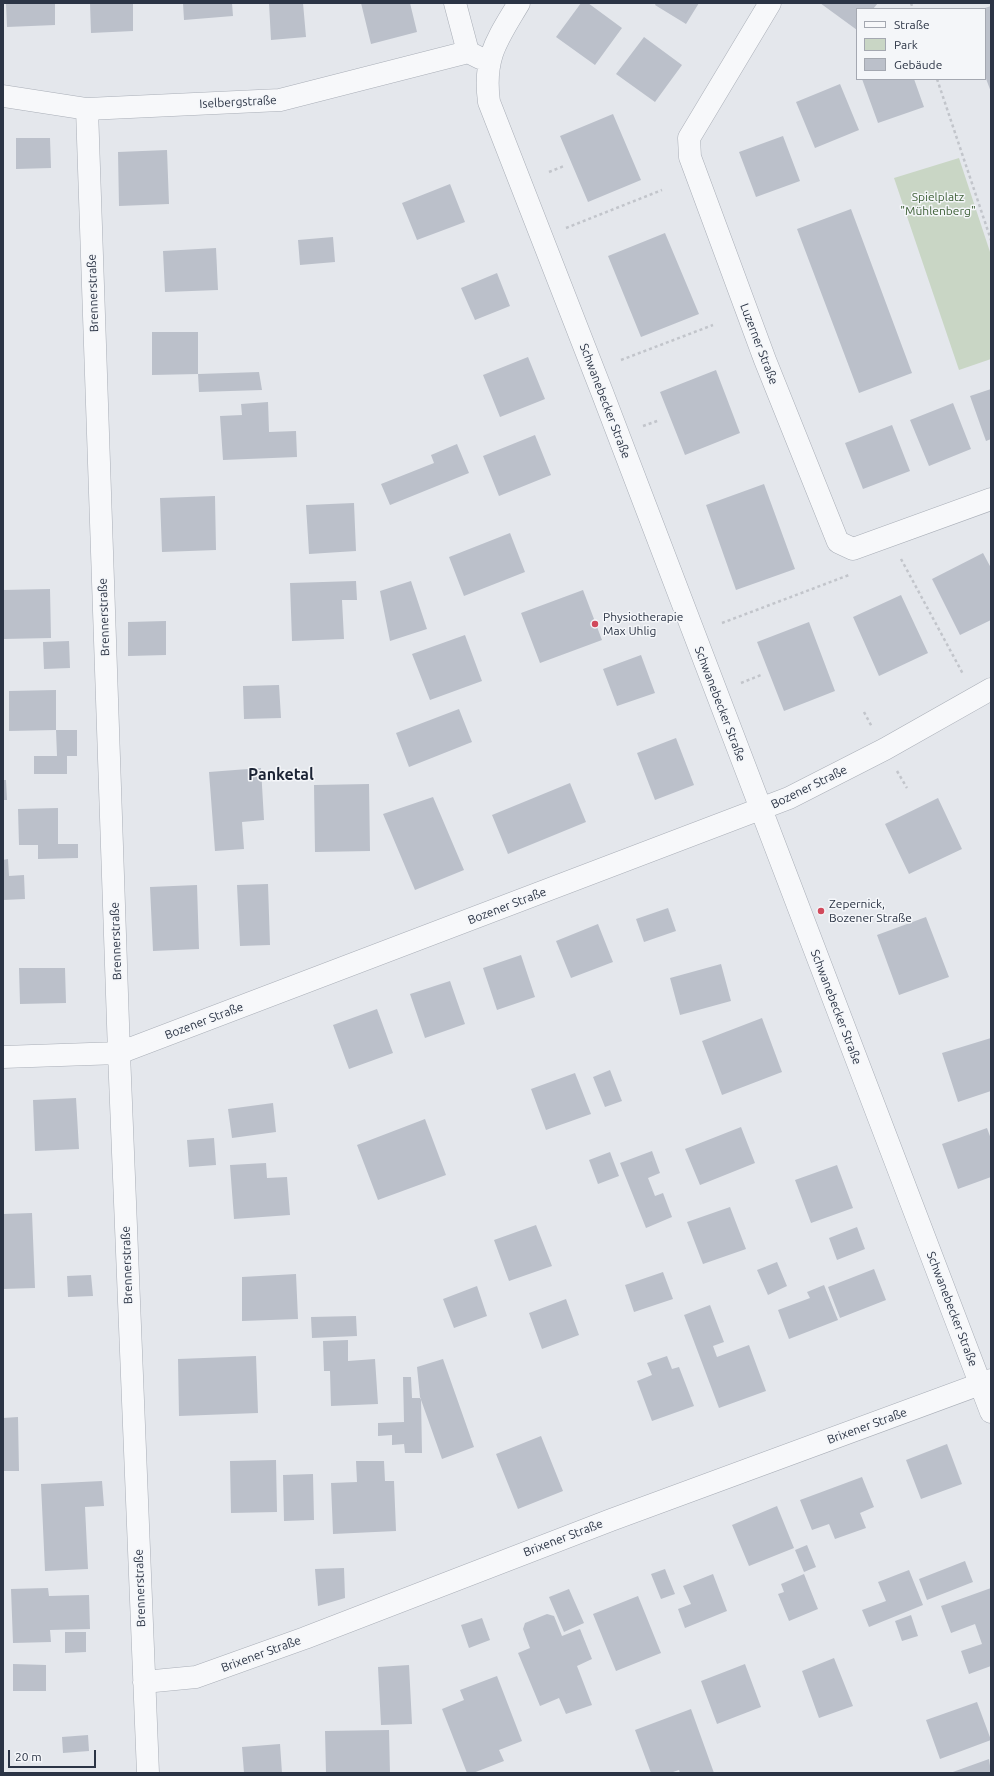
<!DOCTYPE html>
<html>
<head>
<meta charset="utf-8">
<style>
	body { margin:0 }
	#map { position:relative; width:994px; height:1776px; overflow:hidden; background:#e4e7ec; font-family:Ubuntu,sans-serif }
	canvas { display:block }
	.frame { position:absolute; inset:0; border:4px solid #2b3445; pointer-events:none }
	.legend { position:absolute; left:856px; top:8px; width:130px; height:72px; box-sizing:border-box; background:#f4f6f9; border:1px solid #a4a8b1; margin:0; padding:5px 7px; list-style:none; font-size:12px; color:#2b3445 }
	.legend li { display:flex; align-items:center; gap:8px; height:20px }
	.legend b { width:20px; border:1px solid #a4a8b1 }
	.scale { position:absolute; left:8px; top:1750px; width:88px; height:18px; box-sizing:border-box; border:2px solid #2b3445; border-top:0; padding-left:5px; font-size:12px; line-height:14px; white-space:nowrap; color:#2b3445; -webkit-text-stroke:3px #f4f6f9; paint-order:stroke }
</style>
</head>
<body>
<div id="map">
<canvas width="994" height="1776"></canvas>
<div class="frame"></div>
<ul class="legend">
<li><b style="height:5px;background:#f7f8fa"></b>Straße</li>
<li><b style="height:11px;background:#c9d6c5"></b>Park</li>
<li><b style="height:11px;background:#bbc0ca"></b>Gebäude</li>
</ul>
<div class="scale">20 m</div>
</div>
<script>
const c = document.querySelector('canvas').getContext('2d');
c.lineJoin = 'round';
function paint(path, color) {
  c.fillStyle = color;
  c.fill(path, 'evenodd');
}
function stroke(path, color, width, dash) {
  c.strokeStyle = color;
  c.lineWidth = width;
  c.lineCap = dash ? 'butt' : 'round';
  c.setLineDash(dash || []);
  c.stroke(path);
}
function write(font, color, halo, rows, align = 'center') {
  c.font = font + ' Ubuntu,sans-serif';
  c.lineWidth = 3;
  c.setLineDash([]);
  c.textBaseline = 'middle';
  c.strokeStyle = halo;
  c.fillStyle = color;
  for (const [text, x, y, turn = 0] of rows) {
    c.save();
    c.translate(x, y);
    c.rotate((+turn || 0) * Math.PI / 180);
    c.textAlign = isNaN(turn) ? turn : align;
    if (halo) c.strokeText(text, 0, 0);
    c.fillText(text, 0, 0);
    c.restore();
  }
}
paint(new Path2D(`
	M959,158L991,255V359L959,370L894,178Z`), '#c9d6c5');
paint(new Path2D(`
	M6,3H55V25L7,27Z
	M90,3H133V31L91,33Z
	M183,3H232L233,16L184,20Z
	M269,3H303L306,37L271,40Z
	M361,3H410L417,32L371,44Z
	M581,3H588L622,28L595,65L556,37Z
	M656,3H699L686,24L655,5Z
	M820,3H878L873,9H857V30Z
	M991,6V92L985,76V9H982Z
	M644,37L682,65L655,102L616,74Z
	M862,79H914L924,107L878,123Z
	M840,84L859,130L815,148L796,102Z
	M613,114L641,180L588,202L560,136Z
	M783,136L800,181L756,197L739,152Z
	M16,138H50L51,168L16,169Z
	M167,150L169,204L119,206L118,152Z
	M450,184L465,222L417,240L402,203Z
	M851,209L912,373L859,393L797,229Z
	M665,233L699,314L641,337L608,256Z
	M333,237L335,262L300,265L298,240Z
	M216,248L218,290L165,292L163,251Z
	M497,273L510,306L475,320L461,288Z
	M152,332H198V374L152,375Z
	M528,357L545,399L500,417L483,375Z
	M716,370L740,433L685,455L660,392Z
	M259,372L262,390L199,392L198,374Z
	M991,389V439L986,441L970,396Z
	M268,402L269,432L296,431L297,457L223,460L220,416L242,415L241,404Z
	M953,403L971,449L929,466L910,420Z
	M892,425L910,471L863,489L845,443Z
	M535,435L551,475L499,496L483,456Z
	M457,444L469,473L390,505L381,484L434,463L431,455Z
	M764,484L795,569L736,590L706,505Z
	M215,496L216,550L162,552L160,498Z
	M354,503L356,551L309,554L306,505Z
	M510,533L525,572L464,596L449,557Z
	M983,553L991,568V620L960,635L932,579Z
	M356,581L357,600H342L344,639L292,641L290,583Z
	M411,581L427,629L390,641L380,591Z
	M50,589L51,638L3,639V590Z
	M583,590L602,640L540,663L521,613Z
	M901,595L928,653L879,676L853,617Z
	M166,621V655L128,656V622Z
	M809,622L835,691L784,711L757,642Z
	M465,635L482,681L430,700L412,654Z
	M69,641L70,668L44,669L43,642Z
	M641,655L655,693L617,706L603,669Z
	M279,685L281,718L244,719L243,686Z
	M56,690V730L9,731V691Z
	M459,709L472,742L409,767L396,733Z
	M56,730H77V756H67V774H34V756H57Z
	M676,738L694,785L655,800L637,753Z
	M261,768L264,820L242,822L244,849L215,851L209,772Z
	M3,780H6L7,800H3Z
	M570,783L586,822L508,854L492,815Z
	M369,784L370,851L315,852L314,785Z
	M433,797L464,870L415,890L383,814Z
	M938,798L962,849L909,874L885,824Z
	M58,808V844H78V858L38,859V845H19L18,809Z
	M8,859L9,876L24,875L25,899L3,900V860Z
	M268,884L270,945L240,946L237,885Z
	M197,885L199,949L153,951L150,887Z
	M668,908L676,931L644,942L636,919Z
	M926,917L949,977L899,995L877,935Z
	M598,924L613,962L571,978L556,941Z
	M521,955L535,997L497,1010L483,968Z
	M721,964L731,1001L680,1015L670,978Z
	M19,968H65L66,1003L20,1004Z
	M450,981L465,1024L425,1038L410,994Z
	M377,1009L393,1053L349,1069L333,1025Z
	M762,1018L782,1072L722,1095L702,1041Z
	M991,1038V1091L958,1102L942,1053Z
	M610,1070L622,1101L605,1107L593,1077Z
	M575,1073L591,1114L546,1130L531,1089Z
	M76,1098L79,1149L35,1151L33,1100Z
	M273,1103L276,1132L232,1138L228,1109Z
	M425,1119L446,1175L378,1200L357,1145Z
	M741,1127L755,1163L700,1185L685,1149Z
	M987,1128L991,1139V1177L958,1189L942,1144Z
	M214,1138L216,1165L189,1167L187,1140Z
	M652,1151L660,1173L648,1178L655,1196L663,1193L672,1217L646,1228L620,1163Z
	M610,1152L619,1176L598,1184L589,1160Z
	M266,1163L267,1178L287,1177L290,1215L234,1219L230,1165Z
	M837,1165L853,1208L811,1223L795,1180Z
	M730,1207L746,1249L703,1264L687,1222Z
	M32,1213L35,1288L3,1289V1214Z
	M536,1225L552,1266L509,1281L494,1240Z
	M857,1227L865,1249L837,1260L829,1238Z
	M777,1262L787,1286L768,1295L757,1270Z
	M874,1269L886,1300L840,1318L828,1287Z
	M663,1272L673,1299L634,1312L625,1285Z
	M296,1274L298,1319L242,1321V1277Z
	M91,1275L93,1296L68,1297L67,1276Z
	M824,1285L838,1320L789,1339L778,1310L810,1298L807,1292Z
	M477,1286L487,1316L454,1328L443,1299Z
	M566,1299L579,1335L542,1349L529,1313Z
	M710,1305L724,1342L713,1346L717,1357L749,1345L766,1391L719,1408L684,1315Z
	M356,1316L357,1336L312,1338L311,1317Z
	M348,1340V1361L375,1359L378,1404L331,1406L330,1371H324L323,1341Z
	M256,1356L258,1413L179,1416L178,1359Z
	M667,1356L672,1369L679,1367L694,1406L652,1421L637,1381L652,1375L647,1363Z
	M443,1359L474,1447L442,1459L420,1397L417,1367Z
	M403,1377H411L412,1398H421L422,1453H405L404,1444L392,1445V1435L378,1436V1423L404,1422Z
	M18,1417L19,1471H3V1418Z
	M541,1436L563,1491L518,1509L496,1454Z
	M947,1444L962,1484L921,1499L906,1460Z
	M276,1460L277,1512L231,1513L230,1461Z
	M356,1461H384L385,1481H394L396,1531L333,1534L331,1483L357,1482Z
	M313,1474L314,1520L284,1521L283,1475Z
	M862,1477L874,1507L860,1513L866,1528L835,1539L829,1524L812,1530L800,1500Z
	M102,1481L104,1506L85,1507L88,1569L45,1571L41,1484Z
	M777,1506L794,1548L749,1566L732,1525Z
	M807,1545L816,1567L804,1572L795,1550Z
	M965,1561L973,1582L927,1600L919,1579Z
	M344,1568L345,1598L318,1606L315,1569Z
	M665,1569L675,1594L661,1599L651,1574Z
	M909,1570L923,1605L869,1627L862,1610L886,1601L878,1582Z
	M713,1574L727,1611L685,1628L678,1609L691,1604L683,1586Z
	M804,1574L818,1609L789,1621L778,1594L784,1592L781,1584Z
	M48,1588L49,1596L89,1595L90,1629L50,1630L51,1642L13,1643L11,1589Z
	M991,1588V1666L969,1674L961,1651L982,1644L975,1624L951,1633L941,1606Z
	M569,1589L584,1623L564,1632L549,1597Z
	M638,1596L661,1653L616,1671L593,1614Z
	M547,1614L554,1616L562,1636L580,1629L592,1659L577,1666L592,1705L566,1714L559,1698L540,1706L518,1653L530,1648L523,1629L525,1623Z
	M911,1615L918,1636L902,1641L895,1621Z
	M482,1618L490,1640L469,1648L461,1625Z
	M65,1632H86V1652L65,1653Z
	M834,1658L853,1706L819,1718L802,1671Z
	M13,1664L46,1665V1691H13Z
	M745,1664L761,1707L717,1724L701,1681Z
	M409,1665L412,1724L381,1725L378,1667Z
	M497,1676L522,1741L499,1750L504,1761L473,1773H467L442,1709L464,1700L460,1690Z
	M977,1702L991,1740L940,1759L926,1720Z
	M691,1709L714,1773H680L679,1770L670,1773H651L635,1730Z
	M389,1730L390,1773H326L325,1731Z
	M88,1735L89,1751L63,1753L62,1737Z
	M280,1744L282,1773H244L242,1747Z
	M989,1759L991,1773H950Z`), '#bbc0ca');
const minor = new Path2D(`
	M455,3L468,52L480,58
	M519,3C497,40 483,57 489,102L602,392L991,1412
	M770,3L689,138L690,157L765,360L838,542L853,549L991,499
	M3,96L87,109L280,100L468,52
	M87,109L119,1053L148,1773
	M3,1057L119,1053L789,798L885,749L991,689
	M144,1682L196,1677L305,1638L611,1520L991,1380`);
stroke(minor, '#a9aeb7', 23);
stroke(new Path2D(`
	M911,3L913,9
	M937,79L991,240
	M549,172L564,166
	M566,228L662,190
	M621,360L713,325
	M643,426L660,420
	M901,559L963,674
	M722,623L849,575
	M741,683L761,675
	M864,712L872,727
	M897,771L907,788`), '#c2c5cb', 2.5, [3, 3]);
stroke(minor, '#f7f8fa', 22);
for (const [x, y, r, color] of [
	[595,624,4,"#d1495b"],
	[821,911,4,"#d1495b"]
]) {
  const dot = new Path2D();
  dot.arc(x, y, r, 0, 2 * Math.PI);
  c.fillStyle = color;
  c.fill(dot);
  stroke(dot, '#f4f6f9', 1.5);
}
write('12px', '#2b3445', '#f4f6f9', [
	["Iselbergstraße",238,102,-3],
	["Brennerstraße",93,293,-92],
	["Luzerner Straße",759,344,69],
	["Schwanebecker Straße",605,401,69],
	["Brennerstraße",104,617,-92],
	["Schwanebecker Straße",720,704,69],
	["Bozener Straße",809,787,-26],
	["Bozener Straße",507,906,-21],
	["Brennerstraße",116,941,-92],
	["Schwanebecker Straße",836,1007,69],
	["Bozener Straße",204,1021,-21],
	["Brennerstraße",127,1265,-92],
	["Schwanebecker Straße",952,1309,69],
	["Brixener Straße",867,1426,-20],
	["Brixener Straße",563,1538,-21],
	["Brennerstraße",140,1588,-92],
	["Brixener Straße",261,1654,-20]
]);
write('12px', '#3f6138', '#f4f6f9', [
	["Spielplatz",938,197],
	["\"Mühlenberg\"",938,211]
]);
write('12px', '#2b3445', '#f4f6f9', [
	["Physiotherapie",603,617],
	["Max Uhlig",603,631],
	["Zepernick,",829,904],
	["Bozener Straße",829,918]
], 'left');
write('bold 16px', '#1d2536', '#f4f6f9', [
	["Panketal",281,775]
]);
</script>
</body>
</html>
